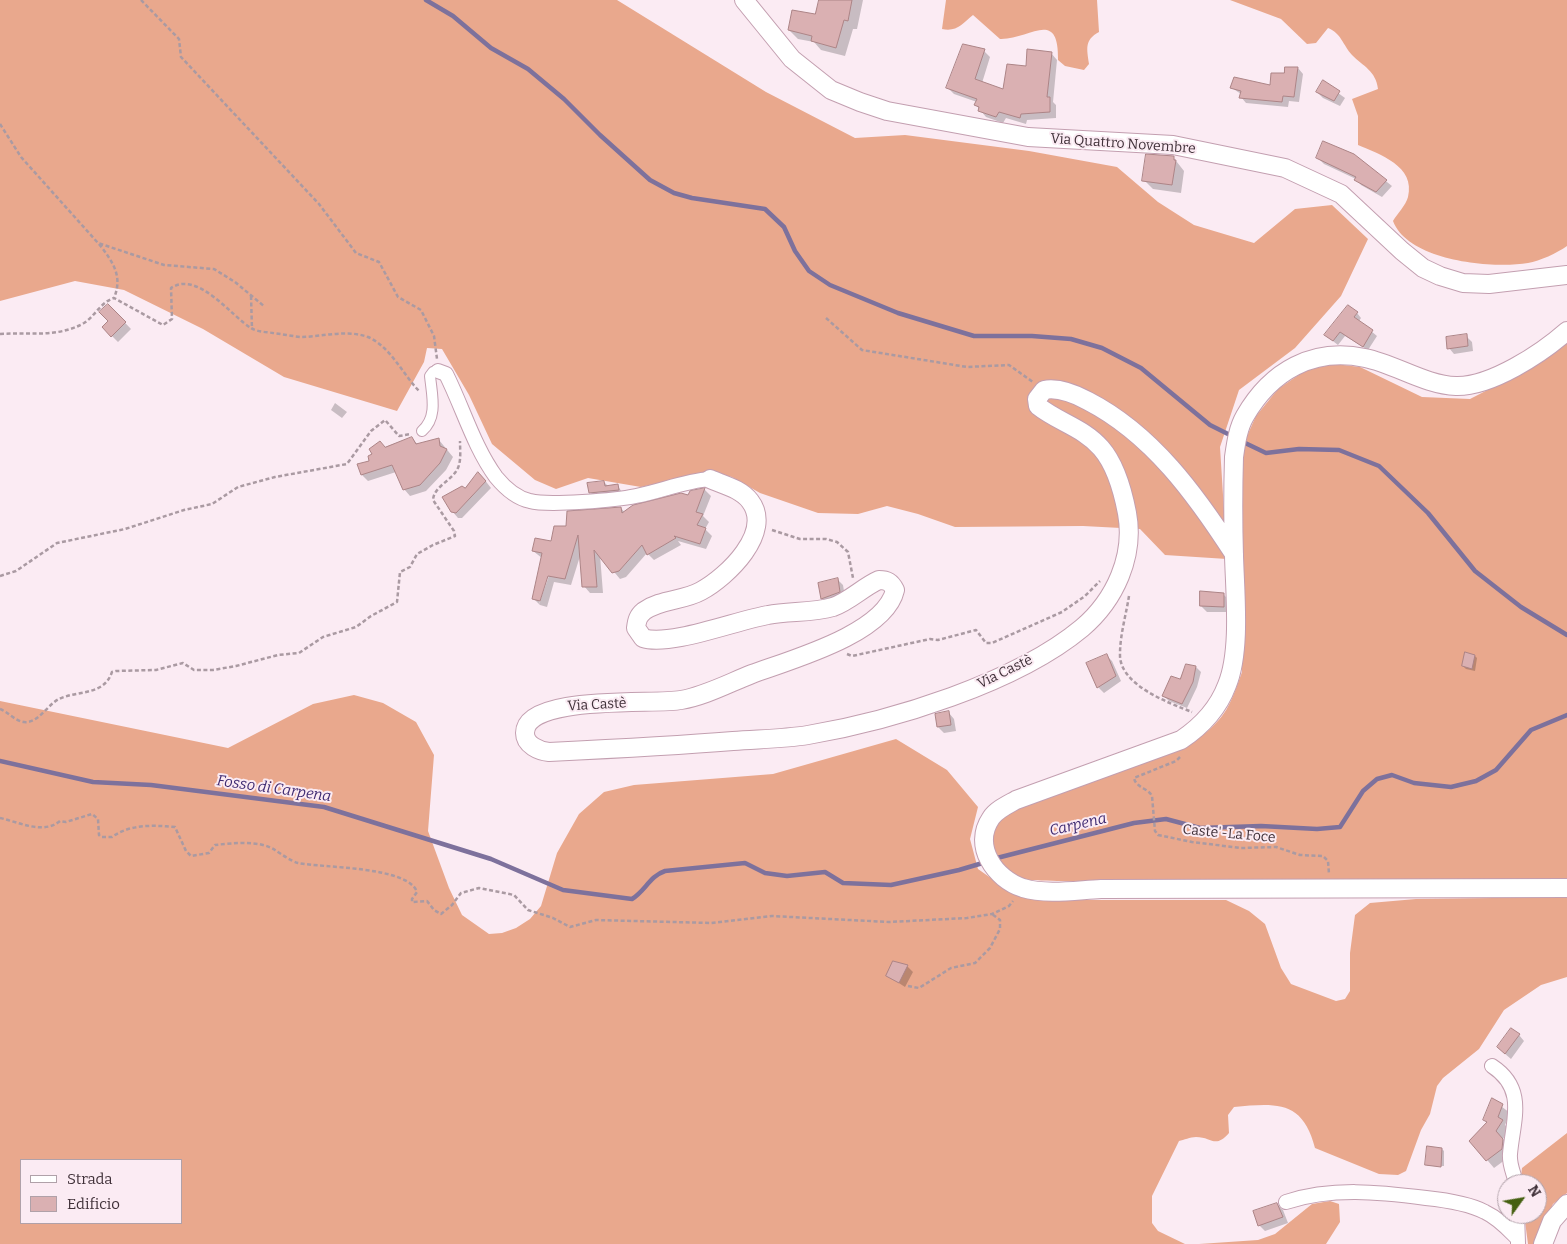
<!DOCTYPE html>
<html>
<head>
<meta charset="utf-8">
<style>
	body { margin:0 }
	#map { position:relative; width:1567px; height:1244px; overflow:hidden; background:#fbebf3; font-family:Bitter,serif }
	canvas { display:block }
	.legend { position:absolute; left:20px; top:1159px; width:162px; height:65px; box-sizing:border-box; background:#fbebf3; border:1px solid #b0a1a9; margin:0; padding:6px 9px; list-style:none; font-size:15px; color:#403139 }
	.legend li { display:flex; align-items:center; gap:10px; height:25px }
	.legend b { width:25px; border:1px solid #b0a1a9 }
	.north { position:absolute; left:1497px; top:1174px; width:50px; height:50px; box-sizing:border-box; background:#fbebf3; border:1px solid #b0a1a9; border-radius:50%; rotate:58deg; font-size:14px; font-weight:700; line-height:20px; text-align:center; color:#403139 }
	.north::after { content:''; display:block; margin:auto; width:18px; height:22px; background:#456011; clip-path:polygon(50% 0,100% 100%,50% 72%,0 100%) }
</style>
</head>
<body>
<div id="map">
<canvas width="1567" height="1244"></canvas>
<ul class="legend">
<li><b style="height:6px;background:#fff"></b>Strada</li>
<li><b style="height:14px;background:#dab0b2"></b>Edificio</li>
</ul>
<div class="north">N</div>
</div>
<script>
const c = document.querySelector('canvas').getContext('2d');
c.lineJoin = 'round';
function paint(path, color) {
  c.fillStyle = color;
  c.fill(path, 'evenodd');
}
function stroke(path, color, width, dash) {
  c.strokeStyle = color;
  c.lineWidth = width;
  c.lineCap = dash ? 'butt' : 'round';
  c.setLineDash(dash || []);
  c.stroke(path);
}
function write(font, color, halo, rows, align = 'center') {
  c.font = font + ' Bitter,serif';
  c.lineWidth = 4;
  c.setLineDash([]);
  c.textBaseline = 'middle';
  c.strokeStyle = halo;
  c.fillStyle = color;
  for (const [text, x, y, turn = 0] of rows) {
    c.save();
    c.translate(x, y);
    c.rotate((+turn || 0) * Math.PI / 180);
    c.textAlign = isNaN(turn) ? turn : align;
    if (halo) c.strokeText(text, 0, 0);
    c.fillText(text, 0, 0);
    c.restore();
  }
}
paint(new Path2D(`
	M0,0H617L766,92L855,138L905,135L1029,151L1117,167L1158,202L1194,225L1254,243L1295,209L1332,205L1368,239L1341,296L1295,348L1239,390L1220,447L1227,559L1165,555L1140,529L1083,526L955,527L918,514L887,506L858,514L818,513L760,493L732,477L707,472L641,487L588,478L556,489L535,480L492,444L469,395L442,349L427,348L424,362L397,411L284,377L203,329L124,290L75,281L0,301Z
	M946,0H1097L1099,32C1084,40 1087,49 1089,64L1084,70L1065,66L1058,60C1059,7 1029,40 1000,39L973,15C962,24 957,32 942,29Z
	M1230,0H1567V246C1557,253 1540,261 1528,263C1492,269 1408,261 1393,221C1397,214 1406,205 1408,197C1416,166 1379,154 1358,145V116L1352,99L1378,89C1376,71 1363,66 1352,55C1343,45 1341,33 1328,28L1316,43L1307,44L1281,19Z
	M1567,343V880L1057,881C1045,880 1026,882 1015,876C996,866 984,845 995,825C999,819 1008,814 1013,809L1191,744C1225,719 1228,711 1242,672L1243,458L1247,436L1256,416L1278,389L1306,370L1335,364L1360,367L1422,397L1470,399L1542,362Z
	M354,695L383,703L416,722L434,755L428,831L449,888L462,915L489,934L502,933L516,928L530,919L541,906L557,853L579,814L604,792L634,785L773,774L896,739L947,770L978,807L970,839L978,869L1005,888L1055,900H1226L1249,911L1265,924L1281,968L1291,984L1336,1001L1345,999L1350,991V953L1355,915L1370,903L1416,899L1567,897V977L1541,985L1504,1010L1479,1049L1443,1078L1437,1086L1430,1114L1421,1130L1406,1171L1398,1175L1379,1174L1315,1148C1303,1100 1276,1103 1234,1107L1228,1115L1229,1133C1215,1149 1212,1137 1196,1137C1190,1137 1184,1140 1179,1141L1152,1196V1223L1158,1231L1185,1244H0V701L228,748L313,704ZM21,1160H181V1223H21Z
	M1567,1133V1193L1553,1204L1536,1244H1528L1524,1214H1537V1184H1520L1522,1168Z
	M1330,1201L1339,1204L1340,1222L1326,1244H1199L1258,1240L1275,1234L1312,1204Z`), '#e9a88d');
paint(new Path2D(`
	M820,0H863L857,29H853L845,56L821,50L814,42L798,39L789,30L816,16Z
	M984,51L990,57L982,83L1004,91L1027,68L1051,53L1057,60L1053,102L1056,105V118L1027,120L1026,124L1006,118L1003,123L986,117L976,105L977,102L954,94L948,88Z
	M1298,68L1303,74L1299,102L1289,101L1288,107L1246,103L1241,97V94L1232,88L1271,86Z
	M1323,82L1345,98L1340,106L1323,98L1317,92Z
	M1353,155L1392,186L1382,197L1361,185L1356,179L1324,164L1318,158Z
	M1173,157L1184,171L1181,193L1153,189L1144,180Z
	M108,305L131,329L118,342L103,327L110,321Z
	M1357,313L1361,318L1359,321L1377,336L1368,350L1345,336L1338,345L1325,335Z
	M1466,336L1472,342L1473,351L1454,354L1449,348Z
	M335,403L347,412L342,418L331,410Z
	M412,438L418,445L439,440L453,457L446,470L426,491L410,496L404,489L396,472L368,481L362,475L371,462L386,448Z
	M484,479L491,488L462,518H458L452,511L466,490Z
	M604,482L609,487L618,486L623,494L595,497L590,492Z
	M705,490L711,496L703,516L709,522L705,529L712,536L706,549L678,541L681,545L654,560L647,553L626,577L620,579L600,555L603,593H590L584,586L581,553L571,585L554,582L547,607L540,605L534,599L542,558L533,551L552,542L567,528L621,508L625,513L689,497L691,492ZM548,570H551L539,604L540,598Z
	M837,579L843,585L845,597L828,604L822,598Z
	M1223,594L1229,600V612H1207L1201,606Z
	M1106,655L1112,661L1121,681L1104,693L1098,687Z
	M1475,656L1477,658L1475,671L1466,669L1463,666Z
	M1196,667L1201,672L1197,687L1187,708L1169,701L1164,696Z
	M949,713L954,719L956,731L944,733L938,727Z
	M907,966L913,972L905,987L888,976Z
	M1519,1035L1524,1041L1511,1059L1504,1053Z
	M1493,1100L1510,1113L1505,1125L1509,1129L1503,1139L1510,1148L1509,1157L1494,1168L1471,1141L1488,1123L1484,1119Z
	M1442,1149L1444,1151V1166H1427Z
	M1277,1204L1283,1210L1288,1223L1265,1231L1259,1225Z`), '#0003');
stroke(new Path2D(`
	M426,0L453,16L491,48L528,69L564,99L600,135L650,180L674,193L692,198L765,209L784,227L795,251L809,271L830,285L898,313L974,336H1032L1071,339L1102,348L1141,368L1210,425L1234,437
	M1241,441L1266,453L1299,449L1339,450L1379,466L1428,513L1475,571L1521,607L1567,635
	M0,761L93,782L151,785L324,807L491,859L563,890L632,899C645,891 650,876 665,871L745,863L765,873L787,876L825,872L843,883L891,885L959,870L986,862
	M993,859L1134,823L1166,819L1200,828L1261,826L1317,829L1340,827L1363,791L1377,779L1392,775L1414,783L1451,787L1476,781L1496,770L1531,730L1567,715`), '#7d719c', 4.5);
const building = new Path2D(`
	M819,0H852L848,21L844,20L836,48L811,41L812,36L788,30L792,10L815,14Z
	M963,44L985,49L975,79L1003,89L1007,64L1026,66L1027,49L1052,52L1047,97H1050V112L1021,114L1020,118L999,112L996,117L978,111L979,107L974,105L977,99L946,88Z
	M1285,67H1298L1294,97L1283,96L1282,102L1239,98L1241,91L1230,88L1234,77L1270,85L1271,73H1284Z
	M1323,80L1340,91L1334,101L1316,92Z
	M1323,141L1354,154L1387,180L1376,192L1354,180L1356,177L1316,158Z
	M1146,154L1174,156V160H1176L1172,185L1142,181Z
	M108,304L126,322L111,337L102,327L108,321L99,312Z
	M1348,305L1358,312L1354,317L1373,330L1363,347L1340,332L1333,341L1324,335Z
	M1467,334L1468,346L1447,349L1446,337Z
	M412,437L416,444L439,438L440,446L447,449L440,463L420,485L403,490L392,465L361,475L357,464L369,461L368,456L372,454L369,449L380,441L385,447Z
	M478,472L486,481L456,513L451,512L442,497L462,486L465,488Z
	M604,481L605,486L618,484L619,490L589,493L587,483Z
	M705,488L696,512L703,514L697,525L706,528L700,544L674,536L676,538L647,555L642,545L619,571L612,573L594,550L597,587H582L578,535L565,579L548,576L540,601L532,599L542,553L532,551L535,538L551,541L554,526H566L567,511L621,507L622,513L633,505L681,493L688,495L690,491Z
	M838,578L840,592L821,599L818,583Z
	M1200,591L1224,593V607L1200,606Z
	M1465,652L1475,655L1472,669L1462,666Z
	M1107,654L1116,676L1097,688L1086,663Z
	M1186,664L1196,666L1193,682L1182,704L1162,696L1171,676L1180,679Z
	M949,711L951,725L937,727L935,714Z
	M893,961L908,965L899,983L886,976Z
	M1511,1028L1520,1034L1505,1054L1497,1047Z
	M1492,1098L1503,1104L1498,1117L1503,1120L1496,1131L1503,1139L1502,1149L1486,1161L1469,1141L1487,1122L1483,1120Z
	M1427,1146L1442,1148L1441,1167L1425,1165Z
	M1277,1203L1283,1217L1258,1226L1253,1211Z`);
paint(building, '#dab0b2');
stroke(building, '#ac8486', 1);
const pedestrian = new Path2D(`
	M422,431C438,417 432,396 430,376L433,372L438,371`);
const minor = new Path2D(`
	M438,371L446,374C463,408 474,447 496,477C505,488 516,498 530,501C548,506 617,500 636,496C661,491 685,481 710,479
	M1492,1066C1527,1089 1513,1120 1510,1154C1509,1165 1514,1173 1516,1184
	M1286,1202C1332,1187 1379,1192 1426,1198C1445,1200 1468,1203 1485,1212C1498,1218 1508,1229 1517,1238
	M1517,1214L1518,1243`);
const tertiary = new Path2D(`
	M744,0L792,59L831,90L860,102L887,111L1028,137L1173,145L1285,168L1341,194L1402,251L1423,268L1440,276L1463,283L1489,284L1567,275
	M1567,331C1542,353 1491,387 1456,386C1425,385 1395,364 1365,358C1313,347 1271,371 1245,416C1238,428 1236,443 1234,457C1233,490 1233,523 1234,556C1235,593 1241,651 1227,685C1218,709 1202,726 1181,740L1016,800C1007,805 996,810 991,818C972,846 995,879 1023,888C1047,895 1077,890 1101,889L1567,888
	M710,479C724,485 741,489 750,501C774,532 727,577 701,591C683,601 661,599 644,611C638,616 637,620 636,628L643,638C669,647 738,620 768,615C789,611 812,613 833,607C850,601 863,587 879,580C887,580 891,582 895,590C885,634 790,660 752,674C729,683 705,696 681,700C654,705 525,694 525,733C525,745 539,751 549,752C611,749 672,746 733,741C758,739 783,739 808,735C891,721 1016,683 1082,628C1115,600 1135,556 1127,513C1123,492 1115,464 1101,448C1084,428 1058,422 1038,406L1037,399L1044,390C1059,387 1075,394 1088,401C1152,434 1196,495 1234,554
	M1543,1244L1552,1221L1567,1204`);
stroke(pedestrian, '#c39fb0', 12);
stroke(minor, '#c39fb0', 16);
stroke(tertiary, '#c39fb0', 20);
stroke(new Path2D(`
	M141,0L179,39L181,57L319,204L356,253L379,262L398,297L421,310L434,336L437,359
	M0,124L21,157L98,243L164,265L214,269L235,282L265,307
	M99,244C113,262 123,276 114,298
	M251,296L252,329
	M826,318L862,350L967,367L1009,365L1033,382
	M0,334C29,332 58,338 84,323C95,316 101,302 114,298L163,325L172,319L171,288C198,270 232,317 251,328C257,332 267,332 273,333C282,334 291,336 300,337C322,337 346,329 368,337C391,347 403,375 420,392
	M772,530L800,539H826L837,542L848,552L853,578
	M0,576L16,571L57,543L125,529L184,510L212,504L238,487L275,477L347,464L371,431L385,420L399,436L411,434
	M1129,596C1126,615 1120,635 1120,654C1119,685 1169,703 1192,712
	M847,654L852,656L930,639L938,640L976,630L986,643H992L1062,612L1085,596L1100,581
	M0,709C8,712 15,721 24,722C38,724 48,704 59,699C78,690 104,696 112,672L116,671L156,670L183,663L194,670H213L236,666L278,655L299,653L323,637L356,627L371,616L397,602L400,572L410,567L417,554L433,545L455,536L454,531L433,500C434,485 455,480 459,465C461,458 460,448 460,441
	M1180,757L1176,761L1134,778C1136,788 1148,788 1152,796L1155,831L1158,835L1192,842L1241,848L1276,847L1300,855L1323,856L1328,861L1329,874
	M0,818C19,822 43,835 60,821L66,822L92,814L98,819L99,835L101,837H112C130,824 153,825 175,827L186,851L191,856L209,853L215,845C233,843 260,840 275,850C281,854 291,861 298,863C322,868 408,866 417,892L412,899V902L427,901L434,910L441,914L452,905L461,893L479,888L514,895L528,910L553,918L570,927L596,920L711,923L772,916L889,922L967,918L992,914L1009,906L1013,901
	M908,986L919,988L951,968L975,963L990,948L1000,929V920L992,914`), '#aa9aa2', 2.5, [4, 2.5]);
stroke(pedestrian, '#fff', 10);
stroke(minor, '#fff', 14);
stroke(tertiary, '#fff', 18);
write('14px', '#403139', '#fbebf3', [
	["Via Quattro Novembre",1123,144,4],
	["Via Castè",1005,672,-26],
	["Via Castè",597,705,-3],
	["Caste'-La Foce",1229,834,5]
]);
write('italic 15px', '#3f2b72', '#fbebf3', [
	["Fosso di Carpena",274,789,8],
	["Carpena",1078,825,-13]
]);
</script>
</body>
</html>
